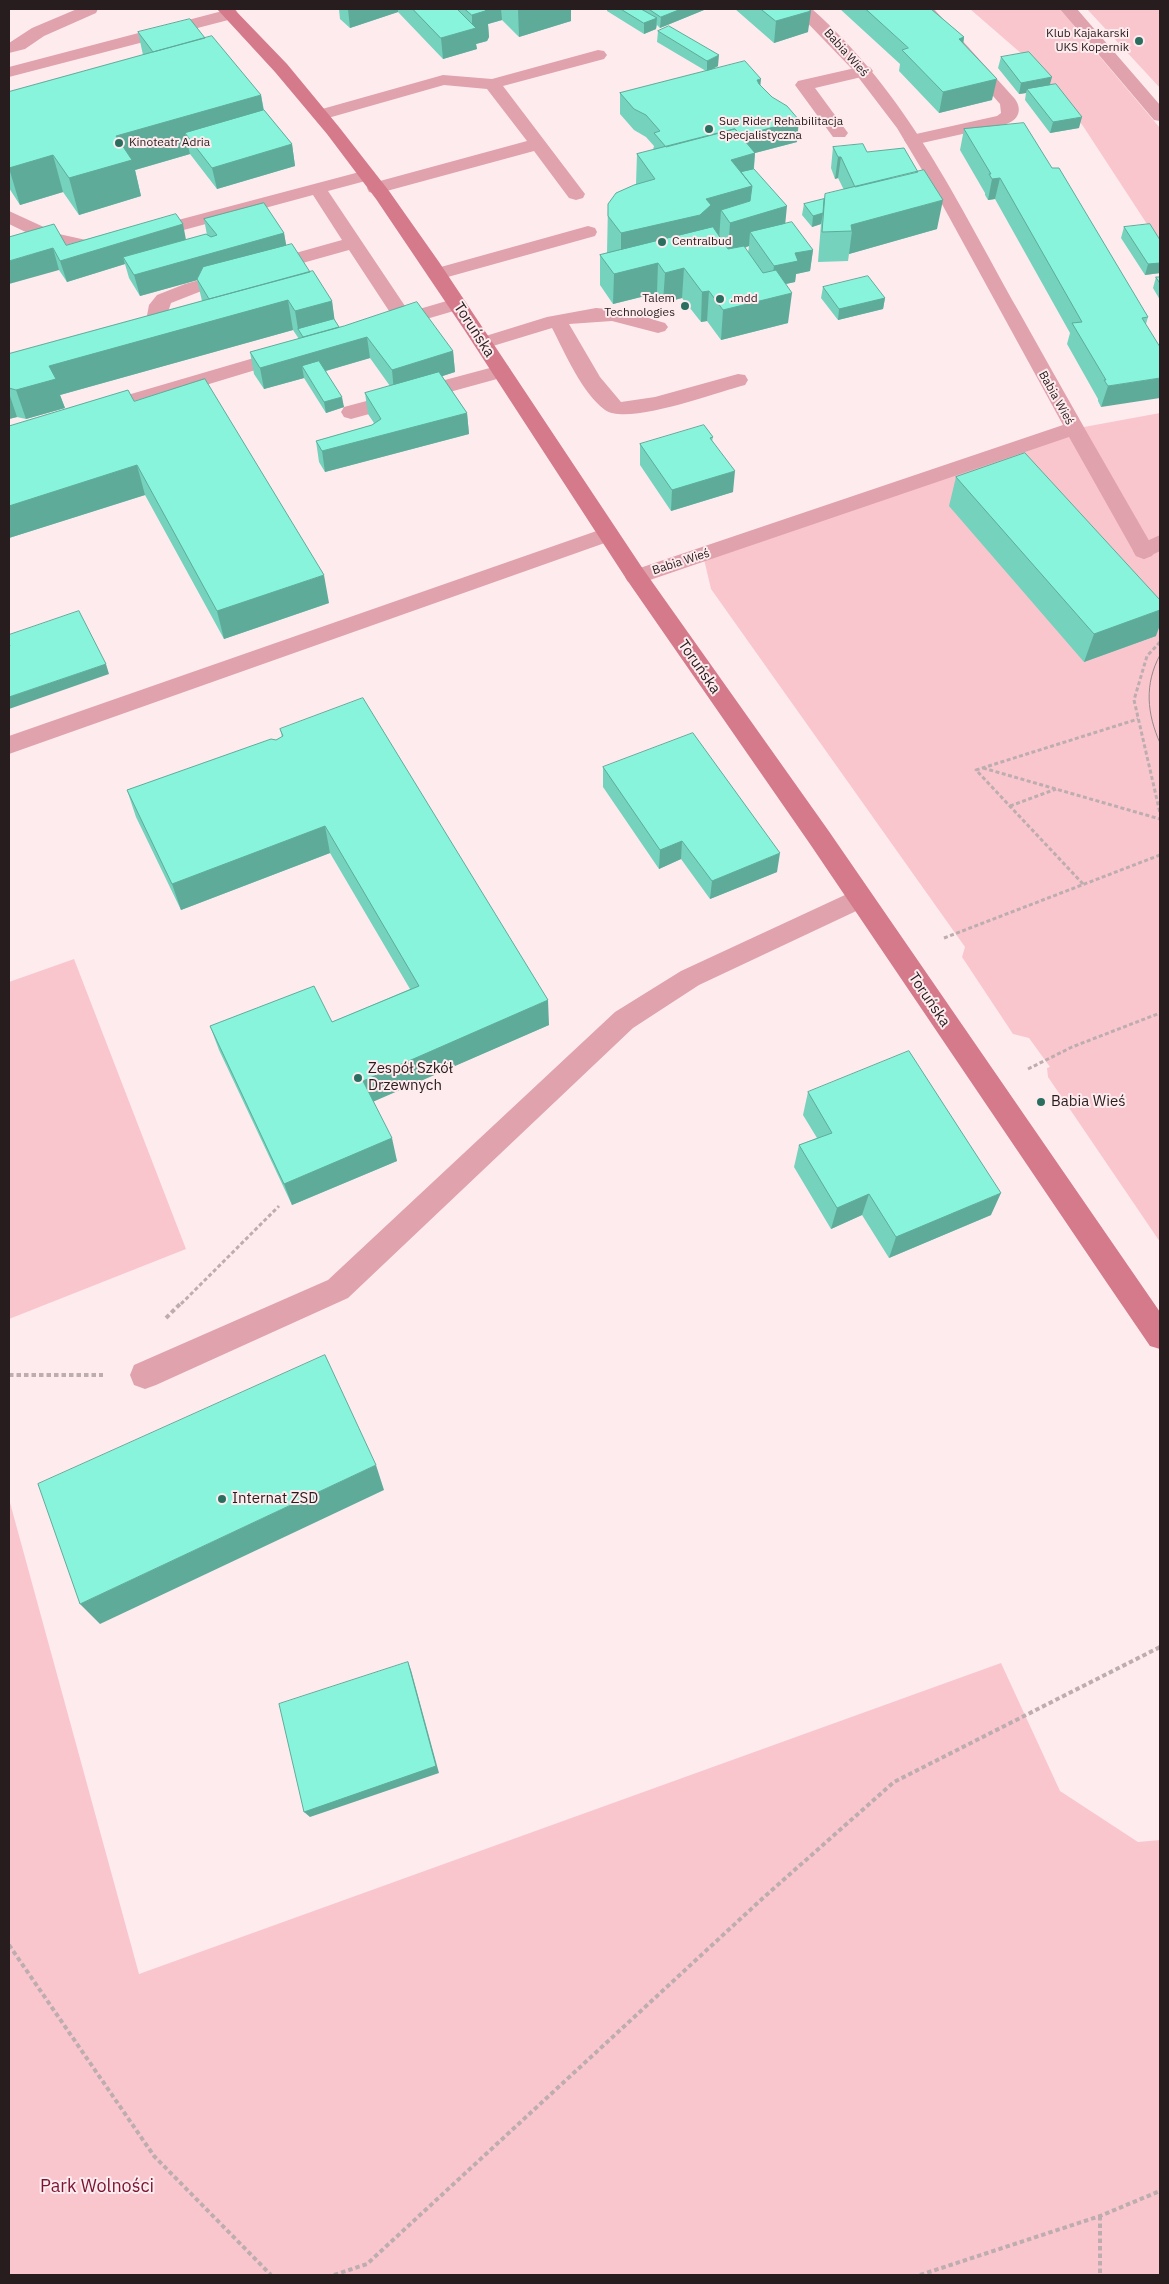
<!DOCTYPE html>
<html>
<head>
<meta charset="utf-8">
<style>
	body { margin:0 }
	#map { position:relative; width:1169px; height:2284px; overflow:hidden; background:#feebee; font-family:"IBM Plex Sans",sans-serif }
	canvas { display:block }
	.frame { position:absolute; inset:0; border:10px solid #271c1e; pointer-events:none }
</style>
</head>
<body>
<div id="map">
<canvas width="1169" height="2284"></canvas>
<div class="frame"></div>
</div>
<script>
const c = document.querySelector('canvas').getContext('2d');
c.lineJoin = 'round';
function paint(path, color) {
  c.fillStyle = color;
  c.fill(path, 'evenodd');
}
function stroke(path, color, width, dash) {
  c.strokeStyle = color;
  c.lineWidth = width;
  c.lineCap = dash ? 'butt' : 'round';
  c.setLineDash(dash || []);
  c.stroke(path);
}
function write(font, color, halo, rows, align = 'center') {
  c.font = font + ' "IBM Plex Sans",sans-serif';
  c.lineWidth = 4;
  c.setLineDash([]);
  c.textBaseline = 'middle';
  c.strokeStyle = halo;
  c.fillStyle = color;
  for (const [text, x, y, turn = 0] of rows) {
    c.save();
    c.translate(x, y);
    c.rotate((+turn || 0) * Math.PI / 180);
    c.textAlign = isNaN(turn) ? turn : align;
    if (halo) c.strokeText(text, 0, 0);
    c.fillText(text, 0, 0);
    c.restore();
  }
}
paint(new Path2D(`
	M970,9H1063L1074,26L1160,128V244L1083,126L1030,61Z
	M1087,9H1160V88Z
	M1160,413V1242L1048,1077L1047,1068L1050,1067L1029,1038L1013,1034L962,957L965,947L711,589L703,555L1073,429Z
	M74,959L186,1249L9,1319V982Z
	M9,1499L139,1974L1001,1663L1060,1791L1138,1842L1160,1840V2275H9Z`), '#fac6ce');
stroke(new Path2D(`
	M1160,642L1147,656L1134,700L1160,813
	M983,768L1160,819
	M1010,806L1056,789
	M1083,884L976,770L1138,719
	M944,938L1160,855
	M1028,1069L1072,1047L1160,1013
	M181,1304L279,1206`), '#bdadaf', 3, [4, 2.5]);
stroke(new Path2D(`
	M166,1318L182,1302
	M9,1375H103
	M9,1945L154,2156L271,2275
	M1100,2216V2275
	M334,2275L367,2264L763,1898L894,1782L1160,1647
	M920,2275L1100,2216L1160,2191`), '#bdadaf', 4, [4.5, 3]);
paint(new Path2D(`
	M77,9H98L96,13L44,36L25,49L9,53V43L32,28Z
	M917,9H934L1015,99C1024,112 1016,122 1003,125L913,145L907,144L904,140L907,136L997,116L1001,113L1000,104Z
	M598,50L604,51L607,55L604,59L503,86L585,194L583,198L576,200L569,198L534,151L383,192L376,194L369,192L367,188L369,184L527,141L487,89L444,85L321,120L315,119L312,115L315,111L443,75L492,79Z
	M864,66L870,67L873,71L870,75L815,88L848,133L845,137H833L795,85L798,81Z
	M367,170L373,171L376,175L373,179L328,191L409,312L457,298L464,300L467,304L464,308L389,330L382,328L379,324L382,320L393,317L349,250L199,292L171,303L162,330L155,332L148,330L145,326L149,305L157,295L185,284L342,240L313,195L95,254L53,244L9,256V244L36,237L9,224V211L59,234L95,242Z
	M588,226L595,228L597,232L595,236L437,280L430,278L427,274L430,270Z
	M596,308C620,309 642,316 665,323L668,327L665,331L658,333L612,321L569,324L600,377L621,402L655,397L738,374L745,375L748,380L745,385C717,392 628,426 605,410C582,393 565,353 552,328L483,349L476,347L473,343L476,339L547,317Z
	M288,348L295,350L298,354L295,358L97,418L90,416L87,411L90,406Z
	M501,365L508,366L511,371L508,376L351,419L344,417L341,412L344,407Z
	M608,527L616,529L619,534L616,539L9,754V736Z
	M1160,535V551L1144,559L1136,556L1133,551L1136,546Z
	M860,888L869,891L873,898L869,905L699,985L633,1028L348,1298L156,1385L145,1389L134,1385L130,1375L134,1365L328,1280L615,1012L681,971Z`), '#e0a2ac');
paint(new Path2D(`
	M230,9L236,10L238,14L236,18L9,77V67Z
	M794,9H812C908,95 956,200 1018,310C1063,391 1109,471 1155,551L1152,556L1144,559L1136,556L1069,437L644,582L636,585L628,582L625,577L628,572L1063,425L937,195L897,128L852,69Z
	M1060,9H1077L1160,105V121L1154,120Z`), '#e0a2ac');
paint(new Path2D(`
	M217,9H234L287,64L339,127L389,191L439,262L643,569L828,830L1160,1312V1349L1150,1346L1107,1283L810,844L627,580L465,331L376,199L327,134L275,72Z`), '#d47a8b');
stroke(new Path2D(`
	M1160,655C1144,684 1147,714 1160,743`), '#958688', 1);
paint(new Path2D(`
	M339,9H571V21L519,37L502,20L488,24L489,37L487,41L476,44L477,49L443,59L398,12L350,28L340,19Z
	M607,9H704V10L660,28L657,25L656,29L644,34L607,11Z
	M735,9H808V32L774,43Z
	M840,9H931L964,37L963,44L992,100L939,113L899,71L900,64Z
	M658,31L718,66L710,70L760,85L797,142L755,153L754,169L785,223L813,250L810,271L796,274L795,282L786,284L788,323L721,340L707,321L701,322L682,298L663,303L657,293L613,304L600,285V255L607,253L608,204L636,184L637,154L653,150L654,146L646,137L634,130L620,114V93L706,71L657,42ZM749,246L748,253L745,248Z
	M138,32L205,38L261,95L264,110L292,144L295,166L217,189L190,154L135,170L141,196L79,215L63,192L20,205L9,188V92L143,55Z
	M1001,57L1050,85L1079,128L1050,133L1025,100L1026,93L1019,94L998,68Z
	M964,129L1052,168L1148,317L1146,324L1101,407L1098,401V399L1067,344L1070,333L995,199L988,200L985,195V193L960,150Z
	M833,147L867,152L937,229L849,254L848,261L818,262L821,224L812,227L802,215L804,204L824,199L844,190L838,178L835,179L831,168Z
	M204,219L284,233L286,246L310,272L332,301L334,319L339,327L453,351L455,372L442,376L467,413L469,434L325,472L319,462L316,441L372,425L374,423L368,414L365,393L390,386L370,358L326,371L344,407L326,413L304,378L264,389L254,374L250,352L299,339L293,330L60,395L65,408L26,419L17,417L9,419V354L202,301L197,280L140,296L129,278L125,264L67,282L59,270L9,237L66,245L186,240L207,235Z
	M1124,227L1160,240V273L1145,275L1121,238Z
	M1156,277H1160V300L1153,288Z
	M823,287L885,298L883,309L838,320L821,298Z
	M134,401L329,603L224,639L145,495L9,538V426Z
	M713,437L712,441L733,492L671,511L640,465V444Z
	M956,477L1156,636L1084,662L949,506Z
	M280,729L549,1025L373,1101L397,1161L292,1205L219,1050L210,1026L332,1022L410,989L330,853L181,910L136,817L127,790L276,740L282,737Z
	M603,767L777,872L710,899L681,859L659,869L603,787Z
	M808,1092L991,1215L889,1258L862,1215L831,1229L794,1167L799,1145L817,1138L803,1115Z`), '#75d2bd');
paint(new Path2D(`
	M348,9H398V12L350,28Z
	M480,9H501L502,20L488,24L489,37L487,41L476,44L477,49L443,59L441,38L472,29V15Z
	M518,9H571V21L519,37Z
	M681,9H704V10L660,28L661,17Z
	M811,11L808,32L774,43L776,21Z
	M657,18L656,29L644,34V23Z
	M964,37L961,59L959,39Z
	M719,55L718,66L707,72V61Z
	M1052,77L1049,88L1027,89L1026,93L1019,94L1021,83Z
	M761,79L759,100L757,80Z
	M997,79L992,100L939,113L943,92Z
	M261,95L267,132L185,133L190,154L135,170L141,196L79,215L69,178L116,136Z
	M1082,117L1079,128L1050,133L1053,122Z
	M799,120L797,142L671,175L672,154Z
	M292,144L295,166L217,189L212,168Z
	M755,153L751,199L787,206L784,236L750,232L749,246L728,252L730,223L721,210L719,240L658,263L657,293L613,304L614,274L621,272V233L706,199L731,160Z
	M53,155L63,192L20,205L9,168Z
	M838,157H841L838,178L835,179Z
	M1000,178L995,199L988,200L992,179Z
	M943,200L937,229L849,254L852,231L851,225Z
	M823,213L821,224L812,227L813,216Z
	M183,224L187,245L123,257L125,264L67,282L60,261Z
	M284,233L288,255L140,296L134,275Z
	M53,248L59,270L9,284V261Z
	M813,250L810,271L796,274L795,282L771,287L774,266L795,253Z
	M1160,263V273L1145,275L1148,264Z
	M684,268L682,298L663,303L665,273Z
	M315,280L288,300L293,330L60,395L65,408L26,419L16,390L49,366Z
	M709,291L707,321L701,322L702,292Z
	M792,293L788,323L721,340L723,310Z
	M885,298L883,309L838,320L839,309Z
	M332,301L336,330L298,329L295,311Z
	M367,337L370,358L308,376L302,366L304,378L264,389L260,368Z
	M453,351L455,372L394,392L392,370Z
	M1160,378V398L1101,407L1108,386Z
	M9,393L17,417L9,419Z
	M342,397L344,407L326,413L324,402Z
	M467,413L469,434L325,472L322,451Z
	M137,465L145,495L9,538V506Z
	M735,471L733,492L671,511L672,490Z
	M324,575L329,603L224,639L217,611Z
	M1160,610V625L1156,636L1084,662L1094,634Z
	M106,664L109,674L9,709V697Z
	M325,826L330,853L181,910L172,884Z
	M682,841L681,859L659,869L660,850Z
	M780,853L777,872L710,899L712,881Z
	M548,1000L549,1025L368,1104L363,1081Z
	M392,1138L397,1161L292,1205L284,1184Z
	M1001,1193L991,1215L889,1258L896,1237Z
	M869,1194L862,1215L831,1229L837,1208Z
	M376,1465L384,1490L100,1624L80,1604Z
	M408,1662L411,1670L439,1773L310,1817L304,1812Z`), '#5fab9a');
const building = new Path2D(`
	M413,9H457L476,28L441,38Z
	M465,9H487L485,11L472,15Z
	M621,9H641L657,18L644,23Z
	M649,9H681L661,17Z
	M761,9H808L811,11L776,21Z
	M866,9H931L964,37L959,39L997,79L943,92L902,50L908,48Z
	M190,19L205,38L153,52L138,32Z
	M669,26L719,55L707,61L658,31Z
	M212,36L261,95L116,136L132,160L69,178L53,155L9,168V92Z
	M1029,52L1052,77L1021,83L1001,57Z
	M745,61L761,79L757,80L759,84L772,97L787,106L799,120L741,136L735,129L666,147L654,133L660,131L646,115L634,109L620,93Z
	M1056,84L1082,117L1053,122L1027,89Z
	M264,110L292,144L212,168L185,133Z
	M1024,123L1052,168H1059L1148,317L1142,318L1160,347V378L1108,386L1104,380H1106L1072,323L1082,322L1000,178L992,179L989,174H991L964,129Z
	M735,129L755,153L731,160L752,186L706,199L711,205L700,215L621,233L608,216V204L616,193L634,185L655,179L637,154Z
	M863,144L867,152L904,148L918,172L855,187L841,157H838L833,147Z
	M754,169L787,206L730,223L721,210L750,201L752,186L741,172Z
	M924,170L943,200L851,225L852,231L822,232L825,194Z
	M824,199L823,213L813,216L804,204Z
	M264,203L284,233L134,275L123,257L206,234L211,237L217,235L204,219Z
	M176,214L183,224L60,261L53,248L9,261V237L54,224L66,245Z
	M792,222L813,250L795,253L798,261L774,266L750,232Z
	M1150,224L1160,240V263L1148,264L1124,227Z
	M713,227L728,249L744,246L763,273L776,270L792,293L723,310L709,291L702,292L684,268L665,273L658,263L614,274L600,255Z
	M292,244L310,272L209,299L197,279L203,267Z
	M313,271L332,301L295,311L288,300L49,366L56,379L16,390L9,388V354Z
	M868,276L885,298L839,309L823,287Z
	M1156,277H1160V283Z
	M417,302L453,351L392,370L367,337L260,368L250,352L344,326Z
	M334,319L339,327L303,337L298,329Z
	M319,361L342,397L324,402L302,366Z
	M439,372L467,413L322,451L316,441L372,425L381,419L365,393Z
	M205,379L324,575L217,611L137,465L9,506V426L128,390L134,401Z
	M704,425L713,437L710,438L735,471L672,490L640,444Z
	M1025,453L1160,600V610L1094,634L956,477Z
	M79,611L106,664L9,697V646H10L9,643V635Z
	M363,698L548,1000L363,1081L392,1138L284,1184L210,1026L314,986L332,1022L419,986L325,826L172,884L127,790L271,739L276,740L283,736L280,729Z
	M693,733L780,853L712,881L682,841L660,850L603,767Z
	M909,1051L1001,1193L896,1237L869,1194L837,1208L799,1145L832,1133L808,1092Z
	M325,1355L376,1465L80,1604L38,1484Z
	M408,1662L436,1766L304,1812L279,1704Z`);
paint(building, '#88f4dc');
stroke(building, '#5fab9a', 1);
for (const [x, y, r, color] of [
	[1139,41,5,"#2a6e60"],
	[709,129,5,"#2a6e60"],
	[119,143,5,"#2a6e60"],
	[662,242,5,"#2a6e60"],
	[720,299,5,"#2a6e60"],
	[685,306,5,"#2a6e60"],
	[358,1078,5,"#2a6e60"],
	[1041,1102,5,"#2a6e60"],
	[222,1499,5,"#2a6e60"]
]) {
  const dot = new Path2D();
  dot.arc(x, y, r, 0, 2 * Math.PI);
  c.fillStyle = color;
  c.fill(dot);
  stroke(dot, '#feebee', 2);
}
write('12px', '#271c1e', '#feebee', [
	["Klub Kajakarski",1129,34,"right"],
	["UKS Kopernik",1129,48,"right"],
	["Sue Rider Rehabilitacja",719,122],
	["Specjalistyczna",719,136],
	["Kinoteatr Adria",129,143],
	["Centralbud",672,242],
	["Talem",675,299,"right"],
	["Technologies",675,313,"right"],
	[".mdd",730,299]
], 'left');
write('12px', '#271c1e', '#feebee', [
	["Babia Wieś",846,53,48],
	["Babia Wieś",1056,398,61],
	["Babia Wieś",681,562,-18]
]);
write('15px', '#271c1e', '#feebee', [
	["Toruńska",474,330,57],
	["Toruńska",699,667,55],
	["Toruńska",929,1000,56]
]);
write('15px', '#271c1e', '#feebee', [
	["Zespół Szkół",368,1069],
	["Drzewnych",368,1086],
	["Babia Wieś",1051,1102],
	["Internat ZSD",232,1499]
], 'left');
write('18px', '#7a1435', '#feebee', [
	["Park Wolności",97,2187]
]);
</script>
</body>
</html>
